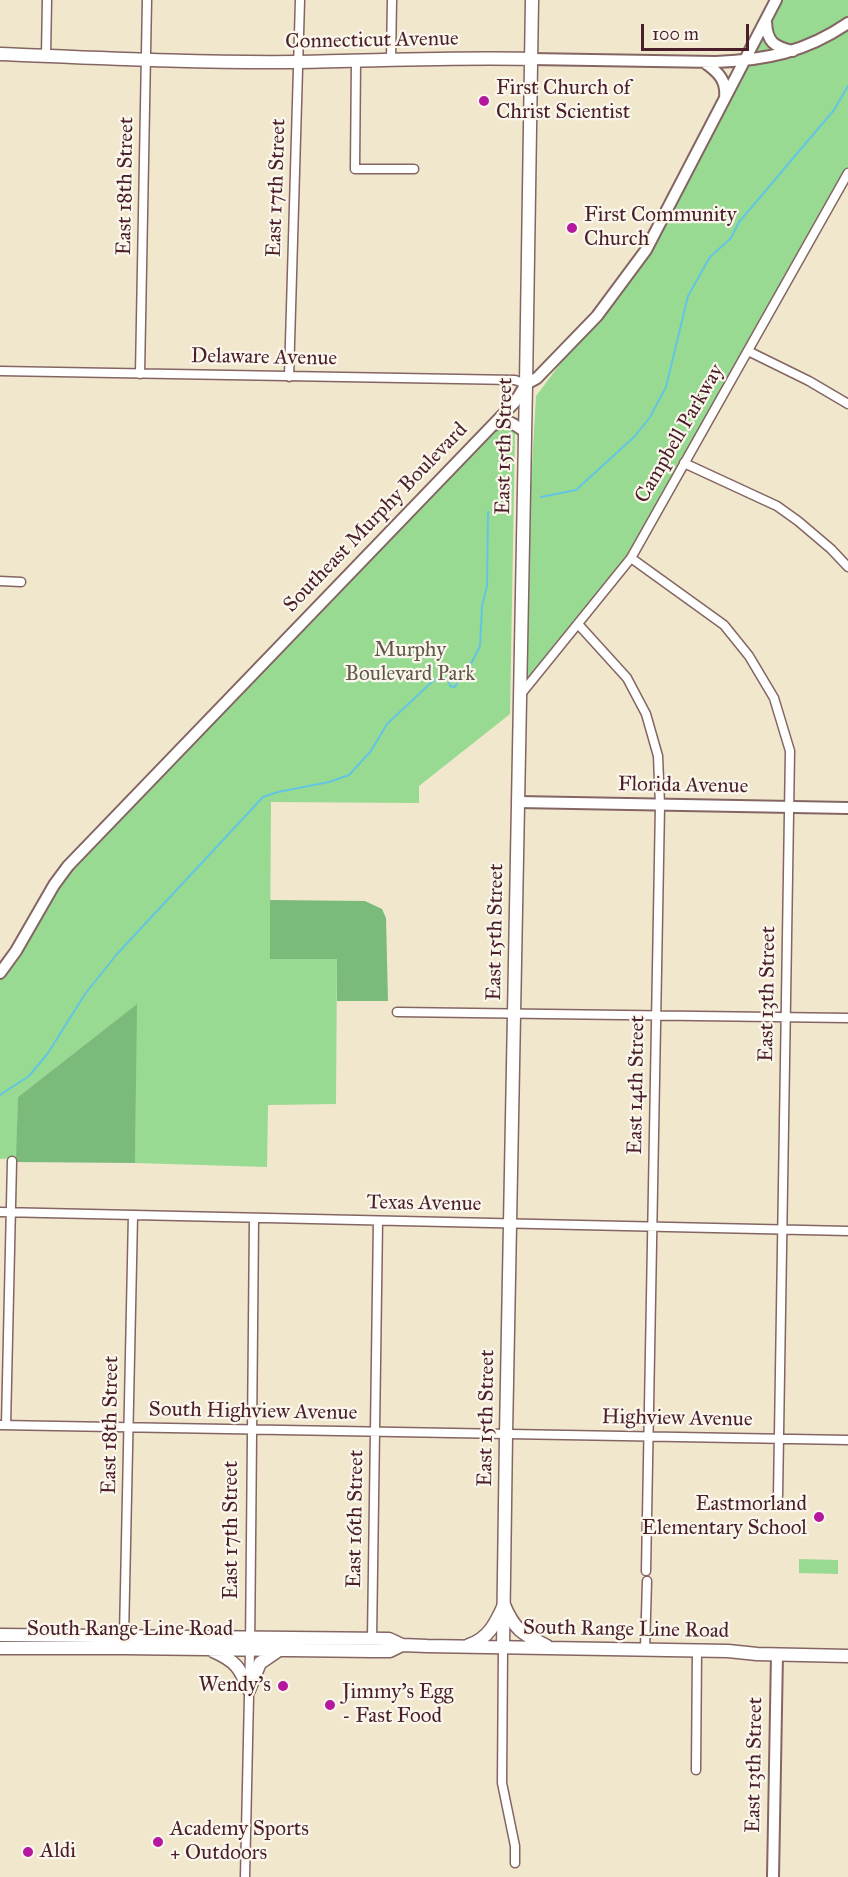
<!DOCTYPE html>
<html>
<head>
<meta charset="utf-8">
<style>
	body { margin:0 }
	#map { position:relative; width:848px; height:1877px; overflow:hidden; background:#f0e7cc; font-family:"IM FELL Great Primer",serif }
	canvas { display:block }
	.scale { position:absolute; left:641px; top:24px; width:108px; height:27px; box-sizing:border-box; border:3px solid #4a1f2b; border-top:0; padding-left:8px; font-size:18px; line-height:21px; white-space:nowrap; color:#4a1f2b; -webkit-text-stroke:4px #fbf7ec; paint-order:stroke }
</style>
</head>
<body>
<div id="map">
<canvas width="848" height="1877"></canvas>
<div class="scale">100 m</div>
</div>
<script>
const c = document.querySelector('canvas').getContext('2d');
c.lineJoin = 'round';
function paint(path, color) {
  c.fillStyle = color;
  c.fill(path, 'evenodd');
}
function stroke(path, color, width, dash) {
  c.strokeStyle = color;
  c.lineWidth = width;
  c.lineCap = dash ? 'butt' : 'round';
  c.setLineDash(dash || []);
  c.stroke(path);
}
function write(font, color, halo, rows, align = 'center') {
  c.font = font + ' "IM FELL Great Primer",serif';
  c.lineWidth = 4.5;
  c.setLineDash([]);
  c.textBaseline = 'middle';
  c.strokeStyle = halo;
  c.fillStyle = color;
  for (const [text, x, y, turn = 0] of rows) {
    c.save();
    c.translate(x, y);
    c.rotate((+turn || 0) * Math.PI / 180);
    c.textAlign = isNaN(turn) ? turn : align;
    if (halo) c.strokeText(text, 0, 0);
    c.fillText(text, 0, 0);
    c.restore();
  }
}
paint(new Path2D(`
	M776,0H848V173L631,558L519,696L536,396L646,250Z
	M498,426H513L515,432L510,714L419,786V803L271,802L270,958L337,959L336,1104L268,1105L267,1167L135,1163L136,1005L18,1097L17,1158L0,1159V979L10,969L61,881Z
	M799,1559L838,1560V1574L799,1573Z`), '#98da91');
paint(new Path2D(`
	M270,900L365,901L382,909L386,918L388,1001H337V959H270Z
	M137,1004L135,1163L16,1162L18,1097Z`), '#7aba7b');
stroke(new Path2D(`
	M541,497L576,490L635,436L650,417L666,387L688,296L710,257L731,238L739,222L834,110L848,86
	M0,1095L29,1076L48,1053L85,994L117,954L263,797L278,792L329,782L349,775L371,751L387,724L434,680L446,678L449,680L450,686L455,687L461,675L472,662L480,646L482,606L487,586L488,512`), '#64c5e2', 2);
const minor = new Path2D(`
	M46,56L47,0
	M391,59L392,0
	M356,60L355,169H414
	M748,351L809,381L848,404
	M0,371L515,380L526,384
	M140,374L147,0
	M289,377L300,0
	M684,463L777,506L798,521L831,549L848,567
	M631,558L724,625L749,656L774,698L790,751L778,1496
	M0,581L21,582
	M578,624L627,678L646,714L658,756L660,805L646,1571
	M521,694L631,558L848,173
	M397,1012L848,1018
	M0,1212L848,1231
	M0,1425L848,1440
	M6,1425L12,1161
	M124,1636L133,1215
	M372,1639L378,1221
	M503,1647L502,1783L515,1846V1863
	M645,1649L647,1581
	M696,1770L697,1650
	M245,1877L250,1650L254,1219`);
const tertiary = new Path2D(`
	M766,22C767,42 774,47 793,51
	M530,59L716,62C766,60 806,52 848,23
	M704,62C718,72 727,80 725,98
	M494,425C507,417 514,424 525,432
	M518,802L848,808
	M0,973L16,951L54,885L68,866L515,402L526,384L537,378L597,316L646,250L776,0
	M773,1877L777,1654`);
const secondary = new Path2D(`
	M0,54C99,58 198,63 297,62C375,61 452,57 530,59
	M503,1647L506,1434L526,384L532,0`);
const primary = new Path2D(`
	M504,1605C515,1631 523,1634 547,1646
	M0,1635L389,1639L402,1645L427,1646L728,1651L757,1654L848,1656
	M469,1645C488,1639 496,1623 504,1605
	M0,1648H124L373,1651H390L402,1645
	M213,1651C236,1661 240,1668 249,1690
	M249,1690L260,1663L279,1650`);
stroke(minor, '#846563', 11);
stroke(tertiary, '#846563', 14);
stroke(secondary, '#846563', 15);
stroke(primary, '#846563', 15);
stroke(minor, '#fff', 8);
stroke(tertiary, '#fff', 10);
stroke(secondary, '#fff', 12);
stroke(primary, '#fff', 12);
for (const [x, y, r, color] of [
	[484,101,6,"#b5179e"],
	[572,228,6,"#b5179e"],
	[819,1517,6,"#b5179e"],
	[283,1686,6,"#b5179e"],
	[330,1705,6,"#b5179e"],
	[158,1842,6,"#b5179e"],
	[28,1852,6,"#b5179e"]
]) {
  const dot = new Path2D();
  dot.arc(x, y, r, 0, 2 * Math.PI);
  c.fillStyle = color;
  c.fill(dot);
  stroke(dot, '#fbf7ec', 2);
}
write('21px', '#4a1f2b', '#fbf7ec', [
	["Connecticut Avenue",372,41,-1],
	["East 18th Street",126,186,-89],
	["East 17th Street",277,188,-88],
	["Delaware Avenue",264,358,1],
	["Campbell Parkway",680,434,-60],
	["East 15th Street",505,446,-89],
	["Southeast Murphy Boulevard",376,518,-46],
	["Florida Avenue",683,786,1],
	["East 15th Street",496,932,-89],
	["East 13th Street",768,994,-89],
	["East 14th Street",637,1085,-89],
	["Texas Avenue",424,1204,1],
	["South Highview Avenue",253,1412,1],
	["East 15th Street",487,1418,-89],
	["Highview Avenue",677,1419,1],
	["East 18th Street",111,1425,-89],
	["East 16th Street",356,1519,-89],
	["East 17th Street",232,1530,-90],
	["South Range Line Road",130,1630],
	["South Range Line Road",626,1630,1],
	["East 13th Street",755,1765,-89]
]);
write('21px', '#4a1f2b', '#fbf7ec', [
	["First Church of",496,89],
	["Christ Scientist",496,113],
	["First Community",584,216],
	["Church",584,240],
	["Eastmorland",807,1505,"right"],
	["Elementary School",807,1529,"right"],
	["Wendy's",271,1686,"right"],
	["Jimmy's Egg",342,1693],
	["- Fast Food",342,1717],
	["Academy Sports",170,1830],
	["+ Outdoors",170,1854],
	["Aldi",40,1852]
], 'left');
write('21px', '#61574a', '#fbf7ec', [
	["Murphy",410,651],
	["Boulevard Park",410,675]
]);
</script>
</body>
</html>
